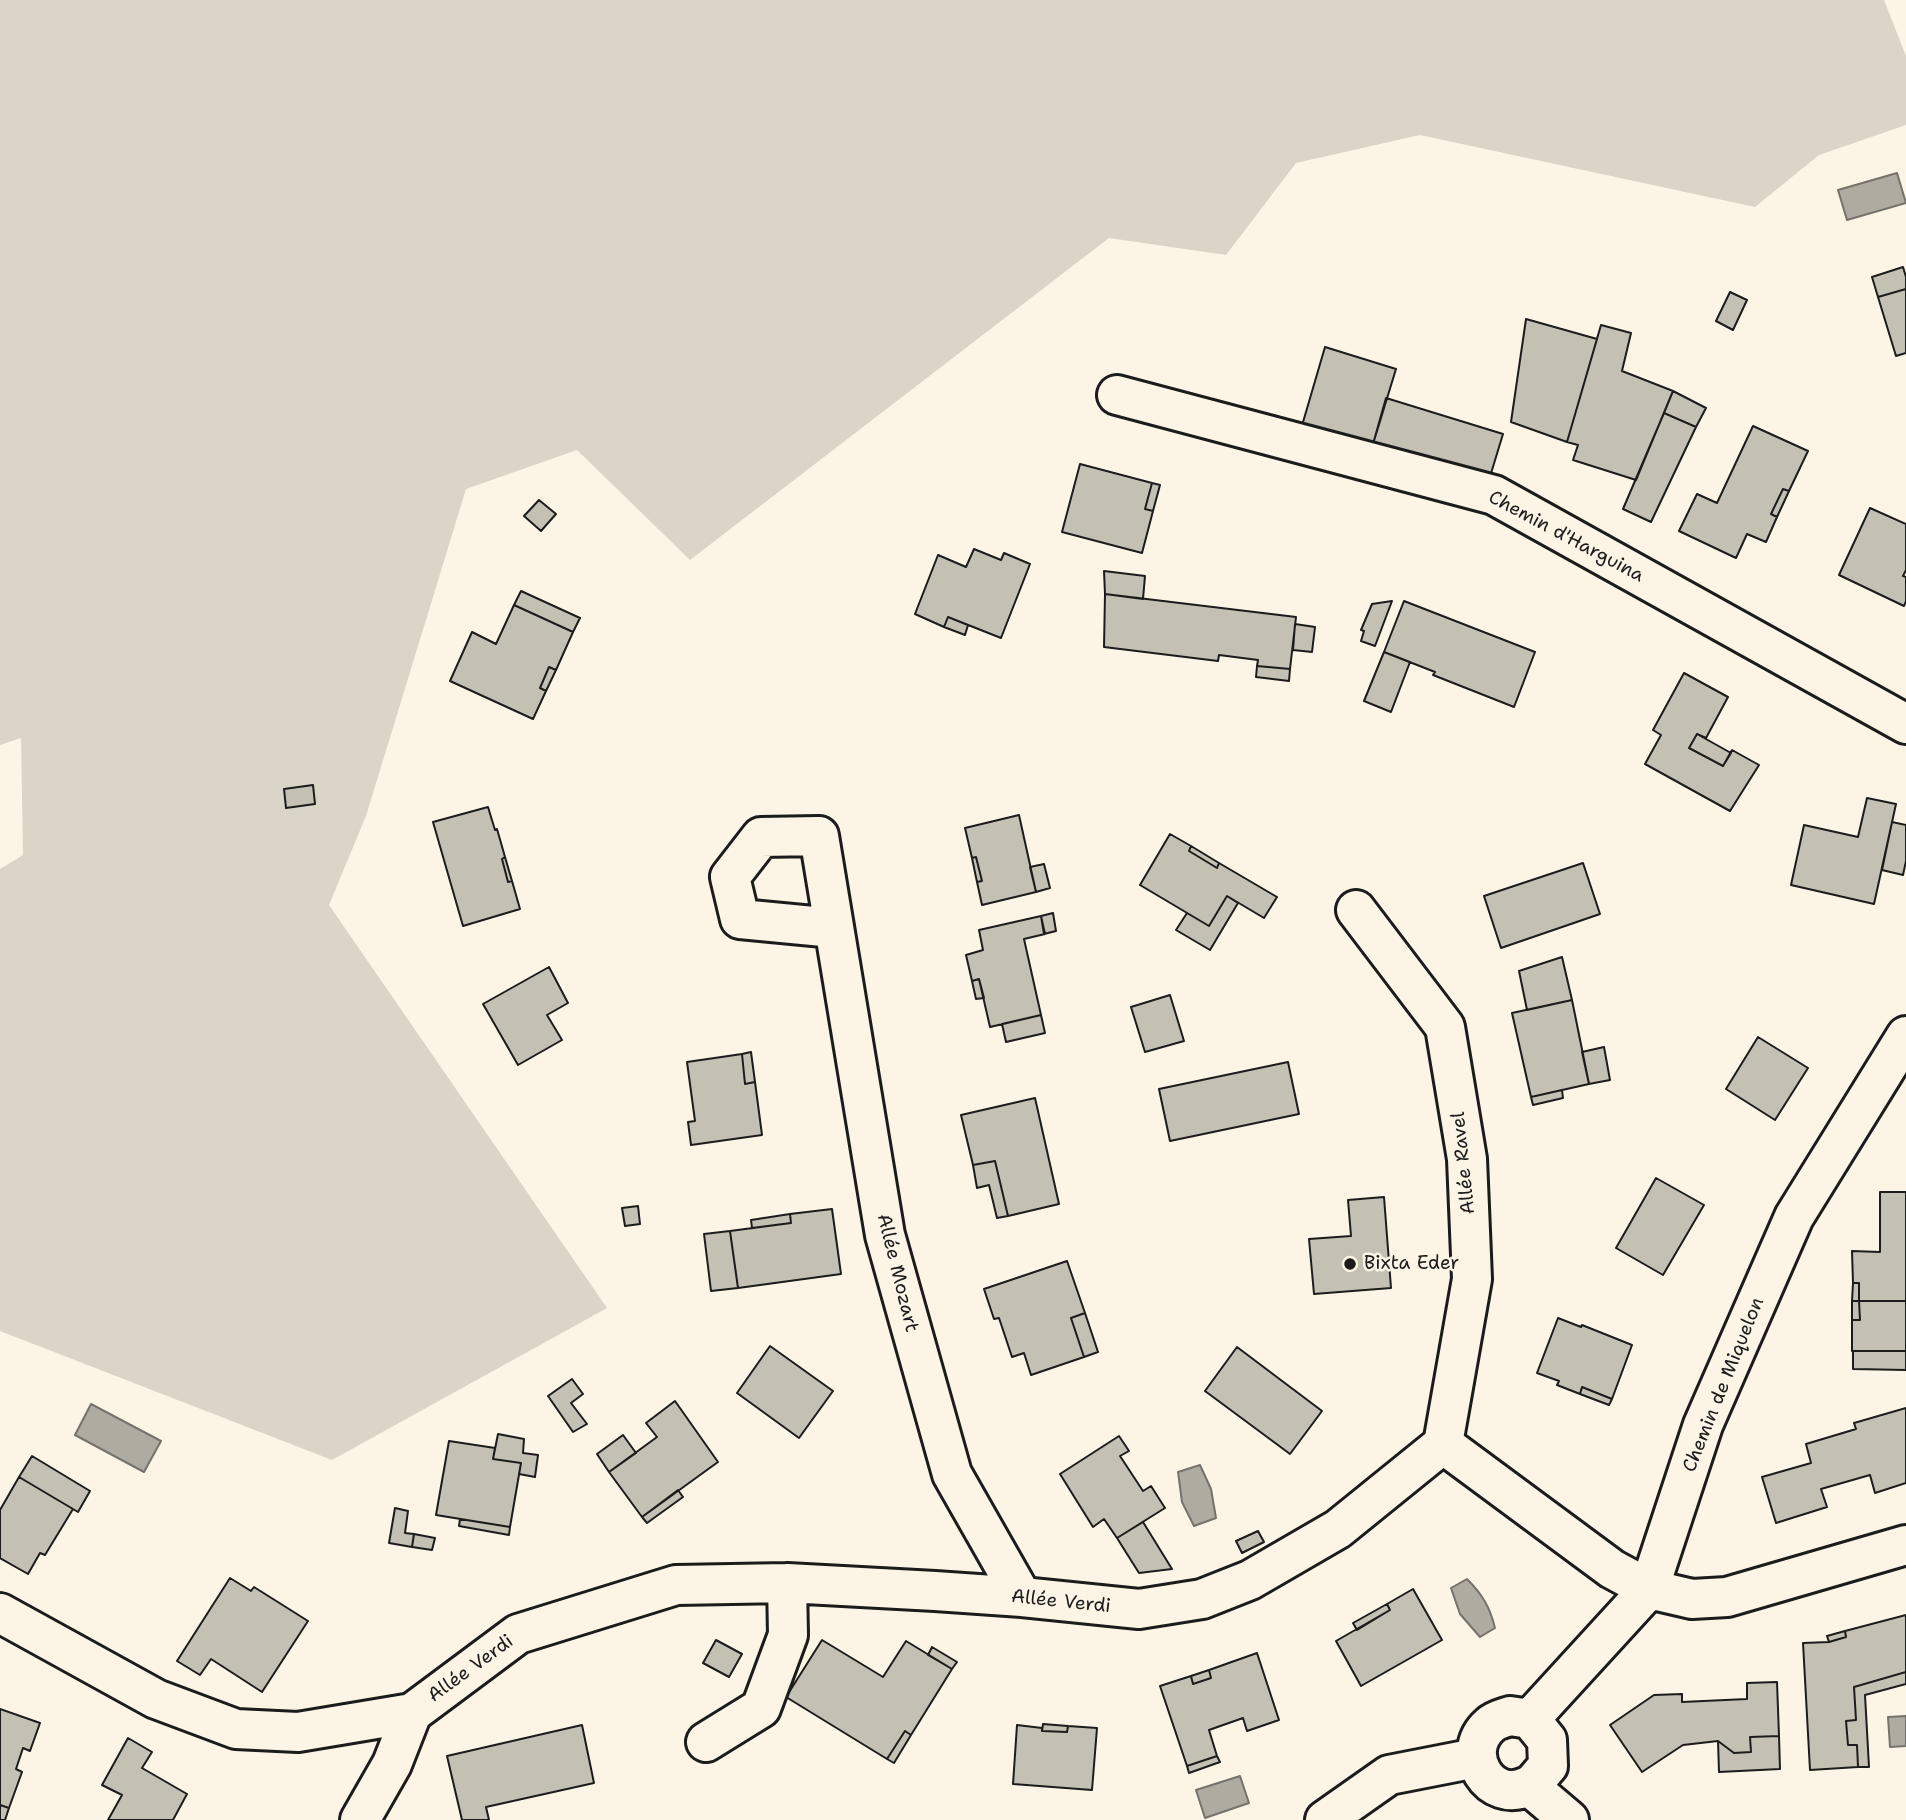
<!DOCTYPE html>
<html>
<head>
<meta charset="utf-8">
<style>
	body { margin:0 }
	canvas { display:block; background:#fcf5e5 }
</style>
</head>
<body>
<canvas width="1906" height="1820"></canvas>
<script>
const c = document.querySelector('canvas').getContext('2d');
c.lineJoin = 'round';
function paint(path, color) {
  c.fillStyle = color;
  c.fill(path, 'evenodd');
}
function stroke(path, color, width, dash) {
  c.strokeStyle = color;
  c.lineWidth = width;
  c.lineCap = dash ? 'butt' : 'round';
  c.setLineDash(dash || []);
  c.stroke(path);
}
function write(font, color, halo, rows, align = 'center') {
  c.font = font + ' "Shantell Sans",sans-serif';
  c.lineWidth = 5;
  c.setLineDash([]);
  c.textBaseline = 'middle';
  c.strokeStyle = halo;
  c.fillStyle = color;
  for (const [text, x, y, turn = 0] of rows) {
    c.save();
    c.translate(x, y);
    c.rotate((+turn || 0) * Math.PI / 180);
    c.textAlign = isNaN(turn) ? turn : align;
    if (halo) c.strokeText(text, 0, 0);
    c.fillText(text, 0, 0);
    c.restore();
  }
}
paint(new Path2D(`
	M0,0H1884L1906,56V125L1819,155L1755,207L1420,135L1296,163L1226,255L1109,238L690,560L577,450L466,489L366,816L329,905L607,1308L332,1460L0,1331V869L23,855L21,738L0,745Z`), '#dbd5c8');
const water = new Path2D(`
	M1897,173L1906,203L1847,220L1838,190Z
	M91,1404L161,1441L144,1472L75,1435Z
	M1200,1465L1211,1489L1216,1518L1194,1526L1182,1502L1178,1472Z
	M1467,1579C1482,1594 1490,1607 1495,1628L1480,1637L1460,1614L1451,1588Z
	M1906,1716V1746L1890,1747L1888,1717Z
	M1240,1776L1249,1803L1205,1818L1196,1790Z`);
paint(water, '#b0aba1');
stroke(water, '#75726c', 2);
const building = new Path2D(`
	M1903,267L1906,277V289L1878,297L1872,277Z
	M1906,289V353L1896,356L1878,297Z
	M1730,292L1747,300L1733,330L1716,321Z
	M1526,319L1597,339L1567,442L1511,422Z
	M1601,325L1631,333L1622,371L1673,391L1636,480L1573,460L1578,445L1567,442Z
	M1325,347L1396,369L1373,444L1301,429Z
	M1673,391L1706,408L1696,427L1664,413Z
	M1386,398L1503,434L1489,480L1373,444Z
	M1664,413L1696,427L1651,522L1623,509Z
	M1753,426L1808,451L1789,491L1783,489L1771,514L1777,517L1766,542L1747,534L1736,558L1679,531L1697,494L1717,503Z
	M1080,464L1152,483L1145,509L1153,511L1142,553L1062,532Z
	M1152,483L1160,485L1153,511L1145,509Z
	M1783,489L1789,491L1777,517L1771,514Z
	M539,500L556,514L541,531L524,516Z
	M1870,508L1906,524V570L1903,576L1906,577V601L1904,606L1839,575Z
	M974,549L1001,560L1004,553L1030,564L1001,638L948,617L944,627L915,614L938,555L966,567Z
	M1104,571L1145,576L1143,599L1105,594Z
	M521,591L580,618L573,632L514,605Z
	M1105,594L1296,617L1290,669L1257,666L1258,660L1219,655L1218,661L1104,647Z
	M1392,601L1375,646L1361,641L1364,631L1361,630L1372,604Z
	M1404,601L1535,652L1514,707L1433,675L1435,672L1384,652Z
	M514,605L573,632L556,670L549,667L540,688L546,691L533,719L450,681L472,632L496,644Z
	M948,617L968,625L965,635L944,627Z
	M1295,624L1315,627L1312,652L1293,650Z
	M1384,652L1410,662L1391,712L1364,701Z
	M1257,666L1290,669L1289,681L1256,677Z
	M549,667L556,670L546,691L540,688Z
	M1684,673L1728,697L1706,738L1697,734L1689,748L1723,766L1732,750L1759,765L1730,811L1645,764L1661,735L1653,730Z
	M1697,734L1731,753L1723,766L1689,748Z
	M313,785L315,804L286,808L284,789Z
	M1867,798L1896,804L1874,904L1791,885L1804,825L1858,837Z
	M488,807L495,830L497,829L505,857L502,859L508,882L512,881L520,909L463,926L433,822Z
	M1019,815L1036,892L982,905L977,882L982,881L976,857L972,858L965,828Z
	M1892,822L1906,825V861L1903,875L1882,870Z
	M1170,834L1191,846L1189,851L1217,868L1219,863L1277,897L1264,918L1227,896L1209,926L1140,885Z
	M1191,846L1219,863L1217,868L1189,851Z
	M505,857L512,881L508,882L502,859Z
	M976,857L982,881L977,882L972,858Z
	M1583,863L1600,914L1501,948L1484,896Z
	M1044,864L1050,888L1036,892L1030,867Z
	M1227,896L1238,903L1210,950L1176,930L1187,913L1209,926Z
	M1053,913L1056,931L1044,934L1041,916Z
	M1041,916L1045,934L1024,939L1041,1015L990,1027L979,979L972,981L966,955L983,950L979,930Z
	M1562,957L1572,1000L1527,1010L1519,971Z
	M549,967L568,1003L547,1015L562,1040L518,1065L483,1004Z
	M979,979L984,998L976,999L972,981Z
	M1170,995L1184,1041L1145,1052L1131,1007Z
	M1572,1000L1589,1084L1531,1097L1512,1013Z
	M1041,1015L1045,1033L1006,1042L1002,1024Z
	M1758,1037L1808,1068L1775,1120L1726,1089Z
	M1604,1047L1610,1080L1589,1084L1582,1052Z
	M751,1052L755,1082L745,1084L742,1054Z
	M742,1054L745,1084L755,1082L762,1135L691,1145L688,1122L695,1121L687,1062Z
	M1288,1062L1299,1114L1170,1141L1159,1089Z
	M1562,1090L1563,1098L1533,1105L1531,1097Z
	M1035,1098L1059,1204L1008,1216L995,1161L973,1165L961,1115Z
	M995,1161L1008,1216L997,1218L989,1185L977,1188L973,1165Z
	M1656,1178L1704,1205L1663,1275L1616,1248Z
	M1880,1192H1906V1301H1859V1283H1853L1852,1251L1880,1252Z
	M1384,1197L1391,1288L1314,1294L1309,1239L1351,1236L1348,1200Z
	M638,1206L640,1224L625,1226L622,1208Z
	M832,1209L841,1274L738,1288L730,1231L791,1223L790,1214Z
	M790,1214L791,1223L752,1228L751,1220Z
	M730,1231L738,1288L711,1291L704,1234Z
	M1067,1261L1085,1313L1071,1318L1084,1357L1031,1375L1024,1353L1012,1357L999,1318L994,1319L984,1289Z
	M1853,1283H1859V1301H1852Z
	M1852,1301H1859L1860,1320H1852Z
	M1859,1301H1906V1351H1852V1320H1860Z
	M1085,1313L1098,1352L1084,1357L1071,1318Z
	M1558,1318L1581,1327L1582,1325L1632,1345L1612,1399L1582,1387L1580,1394L1557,1385L1559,1381L1537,1373Z
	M770,1346L833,1391L799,1438L737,1393Z
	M1237,1347L1322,1411L1290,1454L1205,1391Z
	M1853,1351H1906V1370L1853,1369Z
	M572,1379L583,1394L571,1403L587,1424L573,1432L548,1396Z
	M1582,1387L1612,1399L1609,1405L1580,1394Z
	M675,1401L718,1462L642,1517L609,1472L657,1437L646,1423Z
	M1906,1408V1483L1875,1493L1870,1475L1821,1489L1827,1507L1776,1523L1762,1477L1811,1463L1806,1444L1856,1429L1854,1423Z
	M498,1434L524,1439L523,1453L538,1455L535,1477L519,1474L521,1463L493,1459Z
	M623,1435L636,1453L609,1472L597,1454Z
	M1119,1436L1129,1451L1120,1456L1143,1491L1151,1486L1165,1508L1117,1538L1104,1519L1093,1527L1060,1474Z
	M449,1441L495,1448L493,1459L521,1463L510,1527L436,1515Z
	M32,1456L90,1491L78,1512L19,1477Z
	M19,1477L73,1509L45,1555L40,1553L28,1574L0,1558V1510Z
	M678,1490L683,1497L647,1523L642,1517Z
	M395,1508L408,1511L405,1533L414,1534L412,1547L389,1543Z
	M460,1519L510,1527L509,1535L459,1526Z
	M1143,1522L1172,1569L1139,1573L1117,1538Z
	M1258,1531L1264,1542L1242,1553L1236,1541Z
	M414,1534L435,1538L432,1550L412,1547Z
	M230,1578L251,1591L254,1587L308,1621L262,1692L211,1659L200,1675L177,1661Z
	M1413,1589L1442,1640L1361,1686L1336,1641L1390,1610L1387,1604Z
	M1387,1604L1390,1610L1357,1630L1353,1623Z
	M1906,1615V1672L1854,1687L1856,1720L1846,1721L1848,1745H1857L1858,1767L1810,1770L1803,1643L1829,1642L1846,1637L1845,1631Z
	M1845,1631L1846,1637L1829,1642L1827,1636Z
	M716,1640L742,1654L729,1677L703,1663Z
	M822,1640L883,1677L906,1641L952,1669L911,1735L905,1731L887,1759L786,1697Z
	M932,1647L957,1662L952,1669L928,1655Z
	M1257,1653L1279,1720L1247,1731L1243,1718L1209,1730L1217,1756L1187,1766L1160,1686L1191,1676L1193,1684L1211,1678L1209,1670Z
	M1209,1670L1211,1678L1193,1684L1191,1676Z
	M1906,1672V1684L1865,1695L1869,1767H1858L1857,1745H1848L1846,1721L1856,1720L1854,1687Z
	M1777,1682L1779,1736L1750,1737L1751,1752L1734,1753L1718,1741L1683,1745L1642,1772L1610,1725L1654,1695L1682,1694V1702L1747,1699V1683Z
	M0,1709L40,1723L30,1751L23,1748L16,1769L22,1772L9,1808L0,1805Z
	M1043,1724L1068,1726L1067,1732L1042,1731Z
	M582,1725L594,1783L486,1807L489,1820H462L447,1756Z
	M1017,1725L1042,1728V1731L1067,1732L1068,1726L1097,1728L1092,1790L1013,1784Z
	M905,1731L911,1735L894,1763L887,1759Z
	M1779,1736L1780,1769L1719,1772L1718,1741L1734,1753L1751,1752L1750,1737Z
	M128,1738L152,1752L142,1768L187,1794L173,1820H108L122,1795L102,1785Z
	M1217,1756L1220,1762L1189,1773L1187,1766Z
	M0,1805L9,1808L5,1820H0Z`);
paint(building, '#c4c0b3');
stroke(building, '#1c1c1c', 2);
const minor = new Path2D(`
	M1117,395L1494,495L1906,724
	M1356,910L1445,1027L1467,1159L1472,1279L1443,1444
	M834,928L740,919L730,877L761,837L819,836L885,1235L952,1474L1022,1597
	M0,1613L156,1699L236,1729L298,1732L412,1713L518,1634L676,1585L787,1583L935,1591L1022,1597L1139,1609L1202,1599L1250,1580L1338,1529L1443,1444L1612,1569L1649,1589L1692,1599L1727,1597L1906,1545
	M1510,1716L1530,1719L1547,1740L1548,1766C1542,1772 1535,1783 1528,1786C1490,1805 1458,1753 1490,1725C1495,1720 1504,1718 1510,1716Z
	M1530,1719L1649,1589L1703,1425L1794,1217L1906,1036
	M706,1742L761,1708L788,1635L787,1583
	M1529,1786L1569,1820
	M360,1820L392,1764L412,1713
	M1325,1820L1389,1775L1476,1758`);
stroke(minor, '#1c1c1c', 44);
stroke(minor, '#fcf5e5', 38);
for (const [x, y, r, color] of [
	[1350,1264,7,"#1c1c1c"]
]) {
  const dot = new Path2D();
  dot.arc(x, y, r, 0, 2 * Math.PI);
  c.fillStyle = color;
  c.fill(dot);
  stroke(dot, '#fcf5e5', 2.5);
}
write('19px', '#1c1c1c', '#fcf5e5', [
	["Chemin d'Harguina",1566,537,28],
	["Allée Ravel",1464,1163,-96],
	["Allée Mozart",897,1273,76],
	["Chemin de Miquelon",1724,1385,-68],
	["Allée Verdi",1061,1602,6],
	["Allée Verdi",471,1669,-36]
]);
write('19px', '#1c1c1c', '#fcf5e5', [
	["Bixta Eder",1364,1264]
], 'left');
</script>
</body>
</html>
